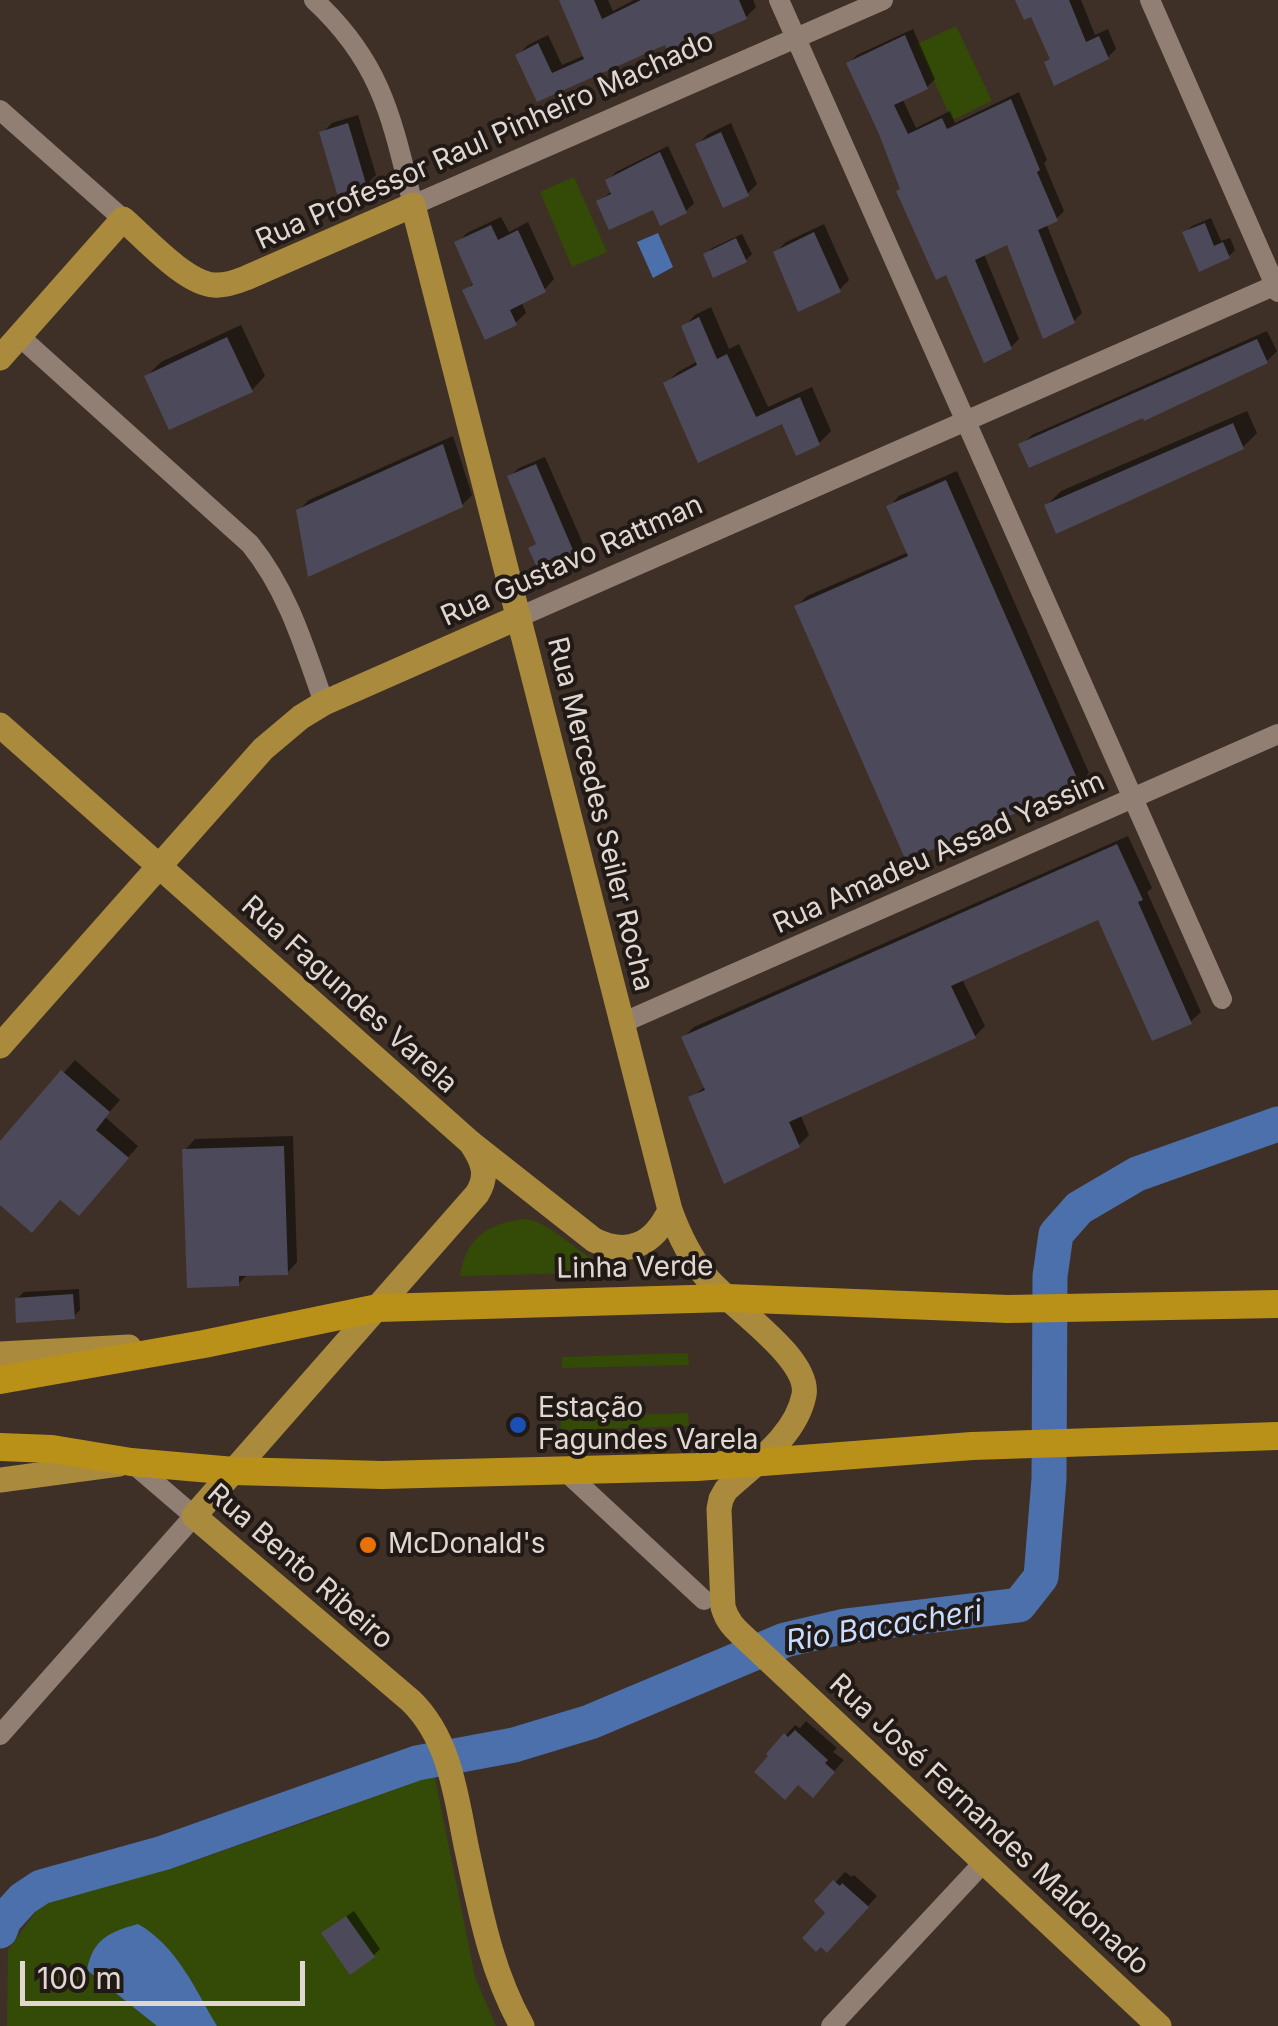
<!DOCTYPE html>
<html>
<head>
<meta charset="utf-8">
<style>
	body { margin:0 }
	#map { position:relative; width:1278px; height:2026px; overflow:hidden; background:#3e3026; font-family:Inter,sans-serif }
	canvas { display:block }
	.scale { position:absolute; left:20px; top:1961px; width:285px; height:45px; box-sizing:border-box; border:5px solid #e1d7d1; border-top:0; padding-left:12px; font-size:30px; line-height:35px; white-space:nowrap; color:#e1d7d1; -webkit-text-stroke:8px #201915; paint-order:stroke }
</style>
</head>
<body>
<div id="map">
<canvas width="1278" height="2026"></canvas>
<div class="scale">100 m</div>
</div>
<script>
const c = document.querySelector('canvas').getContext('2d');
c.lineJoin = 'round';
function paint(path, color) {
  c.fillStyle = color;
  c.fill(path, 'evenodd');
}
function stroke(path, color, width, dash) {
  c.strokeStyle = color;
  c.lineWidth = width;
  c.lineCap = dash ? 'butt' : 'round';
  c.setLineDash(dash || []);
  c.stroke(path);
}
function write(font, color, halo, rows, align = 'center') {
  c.font = font + ' Inter,sans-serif';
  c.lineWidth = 8;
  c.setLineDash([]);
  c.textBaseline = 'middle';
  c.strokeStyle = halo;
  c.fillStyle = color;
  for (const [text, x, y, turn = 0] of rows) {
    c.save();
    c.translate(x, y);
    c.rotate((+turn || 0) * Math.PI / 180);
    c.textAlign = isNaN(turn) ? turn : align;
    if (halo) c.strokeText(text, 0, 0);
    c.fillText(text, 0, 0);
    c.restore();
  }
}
paint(new Path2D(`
	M956,26L992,101L952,120L917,44Z
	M574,177L607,252L572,267L540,192Z
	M527,1219C568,1230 581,1268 627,1266V1272L460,1276C466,1237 489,1222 527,1219Z
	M688,1353L689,1365L562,1368V1357Z
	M688,1413L689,1426L561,1430L560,1417Z
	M434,1773L475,1977L496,2026H7L8,1950L42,1903L173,1868L315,1819Z`), '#344a07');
paint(new Path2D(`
	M658,233L673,267L653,278L637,242Z
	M138,1924C177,1946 195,1989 217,2026H157L87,1970C93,1939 109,1932 138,1924Z`), '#4c70ab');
paint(new Path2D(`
	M561,0H608L613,11L634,0H753L756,7L746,17L666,42L538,99L518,55L528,45L548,35L562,65L585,55Z
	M1018,0H1081L1095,35L1108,29L1116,49L1108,57L1052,58L1033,14Z
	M913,29L935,79L927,87L902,98L916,128L950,111L955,123L1019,92L1047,160L1044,163L1064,211L1056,219L1046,223L1082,313L1074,321L1009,242L984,254L1019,339L1011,347L948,271L903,188L849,63L857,55Z
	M358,115L376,175L366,185L322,133L332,123Z
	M731,123L757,184L747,194L698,144L708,134Z
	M668,146L694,203L686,211L599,201L612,191L608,180L616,172Z
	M501,217L509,232L528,222L554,279L544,290L521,301L526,313L515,323L465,291L474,282L457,243L467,233Z
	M1211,218L1221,241L1230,238L1235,250L1229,256L1185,232L1192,226Z
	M824,224L849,280L839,290L776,252L786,242Z
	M742,234L752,254L746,260L706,254L712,248Z
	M711,307L729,349L739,344L768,407L812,387L831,431L819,443L783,421L699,460L666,383L678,372L698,361L684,327L695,315Z
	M241,325L265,376L252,390L147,376L161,362Z
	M1267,331L1277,351L1267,361L1021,445L1032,435Z
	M1247,411L1257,433L1243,447L1047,505L1061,491Z
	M453,436L472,495L462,505L298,511L309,500Z
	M545,457L584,546L575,555L531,548L538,542L510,476L519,468Z
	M957,471L1089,773L1079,783L797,606L807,596L909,552L889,507L899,496Z
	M1128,836L1152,888L1147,892L1201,1012L1190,1022L1100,917L962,979L985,1026L975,1036L800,1114L809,1135L799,1145L691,1098L706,1086L684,1037L694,1027Z
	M75,1060L120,1100L105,1117L138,1146L90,1201L61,1197L0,1202V1145Z
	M293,1136L297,1262L287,1273L248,1274L238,1284L185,1150L195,1139Z
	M79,1289L80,1310L74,1316L17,1299L24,1292Z
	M806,1721L837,1748L833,1752L844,1760L823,1784L772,1755L786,1735L795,1725L800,1728Z
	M845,1872L852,1877L854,1875L877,1896L837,1940L828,1913L818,1901Z
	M354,1911L380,1949L374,1955L331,1927Z`), '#0007');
stroke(new Path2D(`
	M0,1931L4,1920L23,1899L41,1887L163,1853L417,1763L514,1745L590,1722L785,1640L845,1626L1019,1605L1041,1577L1049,1479L1050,1276L1056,1234L1079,1208L1137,1174L1278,1124`), '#4c70ab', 35);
paint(new Path2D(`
	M559,0H594L602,19L641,0H739L747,19L668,53L665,45L537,102L515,55L538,43L552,73L584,59Z
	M1015,0H1069L1086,42L1099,36L1109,59L1054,86L1044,62L1050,59L1031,17L1024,20Z
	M905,35L928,89L894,105L908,134L942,118L947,129L1011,99L1040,170L1037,172L1058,221L1038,230L1075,323L1043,339L1007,245L975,260L1012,349L984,363L946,275L936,280L896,191L900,189L879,134L846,63Z
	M348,123L367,187L338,197L319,132Z
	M721,132L749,196L723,208L695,144Z
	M660,152L687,213L660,226L653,210L609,230L596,201L611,194L605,180Z
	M1205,223L1214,246L1223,242L1230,258L1199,272L1182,232Z
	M491,225L498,240L518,230L546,292L510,310L517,325L485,340L462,290L473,285L454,242Z
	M814,232L841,292L798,312L773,252Z
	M736,238L747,262L713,278L703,254Z
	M699,317L717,359L727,354L756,417L800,397L820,445L796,456L782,424L698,463L663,383L697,365L681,326Z
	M227,337L253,392L169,430L144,376Z
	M1257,339L1268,363L1144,421L1143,418L1029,468L1018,444Z
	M1233,423L1244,449L1056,534L1044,505Z
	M443,444L463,507L308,577L296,510Z
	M536,464L576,557L540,574L528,548L536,544L507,476Z
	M946,480L1080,785L906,861L794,606L908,556L886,506Z
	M1117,844L1143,900L1138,902L1192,1024L1152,1041L1098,920L951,986L976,1038L789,1122L800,1147L724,1184L688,1097L705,1090L681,1037Z
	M61,1070L110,1112L96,1130L129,1158L79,1216L60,1200L32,1233L0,1205V1141Z
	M284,1146L288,1275L239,1276V1286L187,1288L182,1149Z
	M73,1294L75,1319L16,1323L15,1298Z
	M795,1730L828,1760L825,1763L835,1772L813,1798L798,1785L785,1800L754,1772L768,1756L766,1754L784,1733L788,1737Z
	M833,1880L840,1886L842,1883L869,1907L827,1953L821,1947L816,1952L802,1938L825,1913L814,1901Z
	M346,1916L375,1957L350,1975L321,1933Z`), '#4c4a5a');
stroke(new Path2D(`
	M314,0C382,63 392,119 413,205L883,0
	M779,0L1222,999
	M1150,0L1278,292
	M0,110L123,219
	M19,336L250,544C288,591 304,646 324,703
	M519,617L1278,284
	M622,1023L1278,734
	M565,1471L704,1600
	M0,1735L194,1516L131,1462
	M831,2026L984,1862`), '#917f74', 20);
stroke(new Path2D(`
	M0,358L123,219C145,238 185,283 214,285C225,286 236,282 246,278L413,205L670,1210C679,1235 690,1258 707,1278C729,1305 811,1358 804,1395C796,1436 754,1464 726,1490L721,1499L719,1509L723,1607C727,1621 734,1628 745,1638L1159,2026
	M0,725L471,1143L594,1240C629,1257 654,1244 670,1210
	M0,1046L263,749L301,717L324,703L519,617
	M471,1143C483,1161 489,1175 477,1194L194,1516L411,1701C451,1740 456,1798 467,1850C480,1910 491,1971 522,2026
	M0,1354L129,1347
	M0,1480L119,1464`), '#aa8a3d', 25);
stroke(new Path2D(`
	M0,1380L204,1344L378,1308L727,1298L1008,1309L1278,1304
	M0,1447L52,1449L131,1462L234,1471L382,1475L697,1467L972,1446L1278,1436`), '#ba9118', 28);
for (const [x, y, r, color] of [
	[518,1425,10,"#1a4fb4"],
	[368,1545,10,"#e8710a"]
]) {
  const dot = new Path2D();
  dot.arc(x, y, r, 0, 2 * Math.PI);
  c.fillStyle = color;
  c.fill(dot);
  stroke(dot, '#201915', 4);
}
write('28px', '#e1d7d1', '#201915', [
	["Rua Professor Raul Pinheiro Machado",485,141,-24],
	["Rua Gustavo Rattman",572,561,-24],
	["Rua Mercedes Seiler Rocha",600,814,76],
	["Rua Amadeu Assad Yassim",939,853,-24],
	["Rua Fagundes Varela",349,995,42],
	["Linha Verde",635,1268,-1],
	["Rua Bento Ribeiro",300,1567,41],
	["Rua José Fernandes Maldonado",989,1825,43]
]);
write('28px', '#e1d7d1', '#201915', [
	["Estação",538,1409],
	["Fagundes Varela",538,1441],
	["McDonald's",388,1545]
], 'left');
write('italic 30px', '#c7dcfe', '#201915', [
	["Rio Bacacheri",884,1627,-9]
]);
</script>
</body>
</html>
